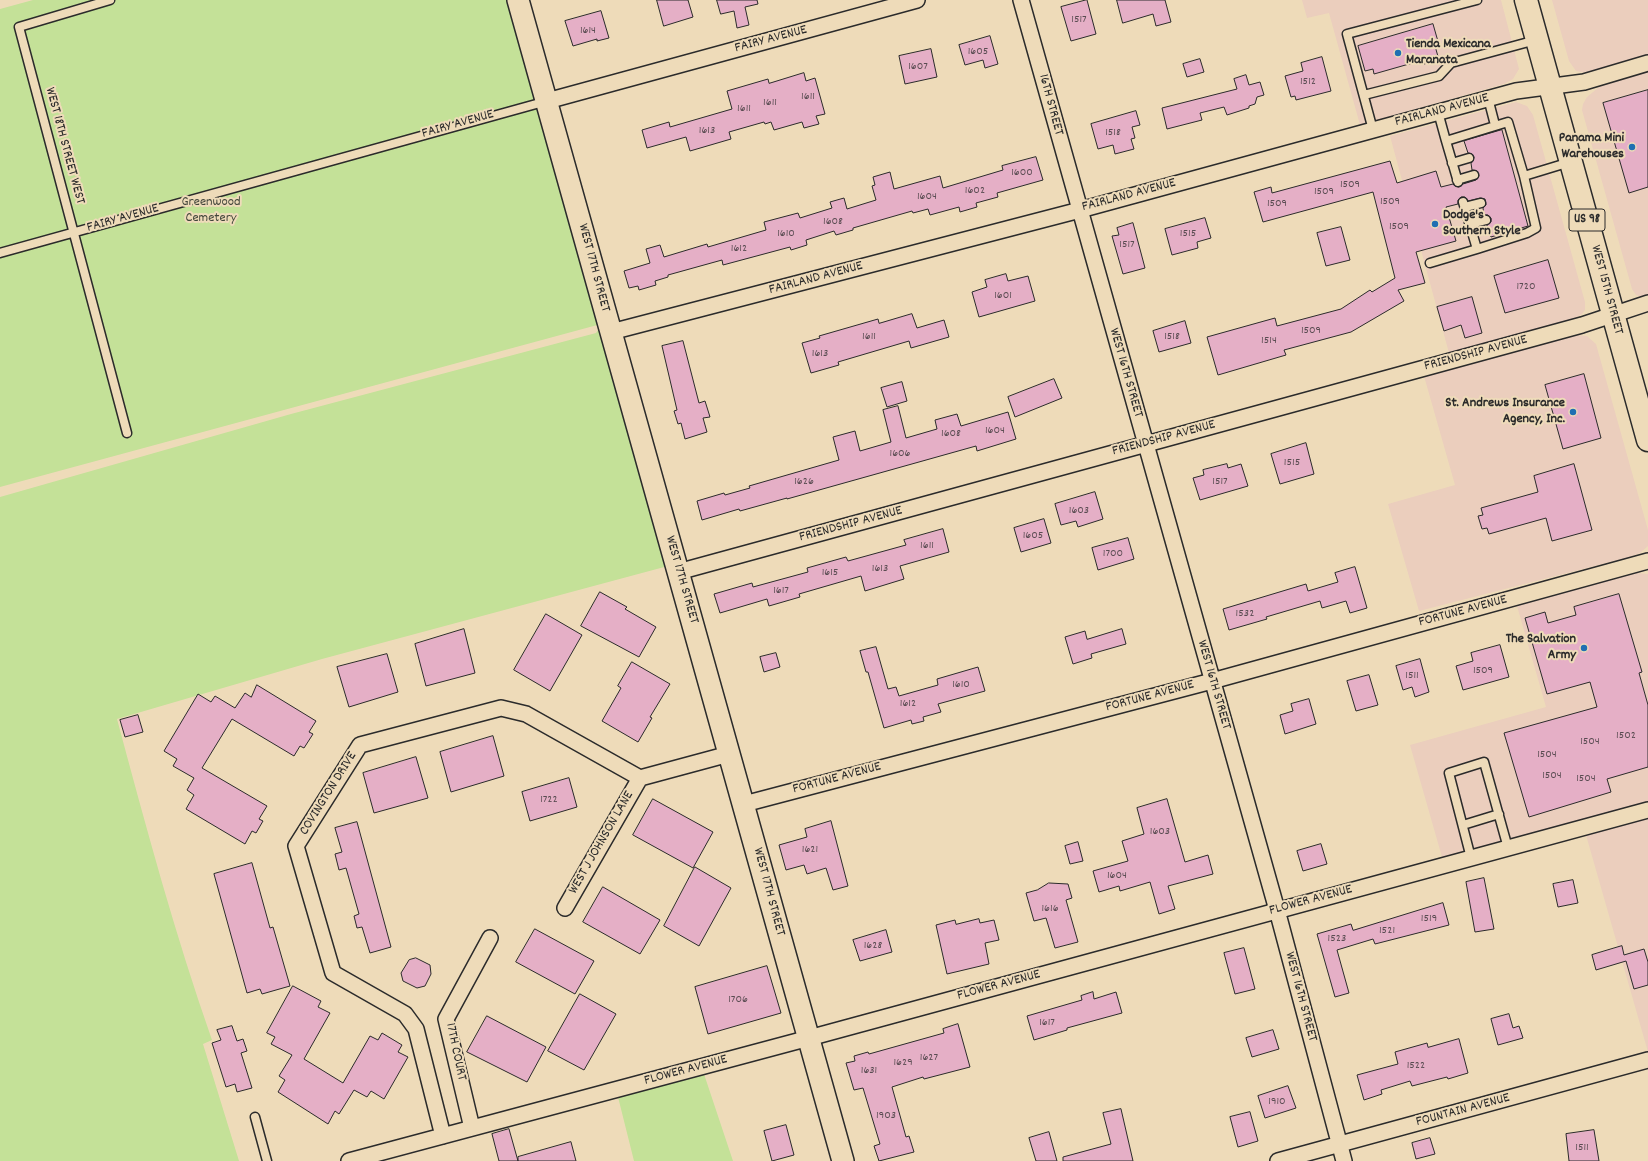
<!DOCTYPE html>
<html>
<head>
<meta charset="utf-8">
<style>
	body { margin:0 }
	canvas { display:block; background:#eedbb9 }
</style>
</head>
<body>
<canvas width="1648" height="1161"></canvas>
<script>
const c = document.querySelector('canvas').getContext('2d');
c.lineJoin = 'round';
function paint(path, color) {
  c.fillStyle = color;
  c.fill(path, 'evenodd');
}
function stroke(path, color, width, dash) {
  c.strokeStyle = color;
  c.lineWidth = width;
  c.lineCap = dash ? 'butt' : 'round';
  c.setLineDash(dash || []);
  c.stroke(path);
}
function write(font, color, halo, rows, align = 'center') {
  c.font = font + ' Dekko,sans-serif';
  c.lineWidth = 4;
  c.setLineDash([]);
  c.textBaseline = 'middle';
  c.strokeStyle = halo;
  c.fillStyle = color;
  for (const [text, x, y, turn = 0] of rows) {
    c.save();
    c.translate(x, y);
    c.rotate((+turn || 0) * Math.PI / 180);
    c.textAlign = isNaN(turn) ? turn : align;
    if (halo) c.strokeText(text, 0, 0);
    c.fillText(text, 0, 0);
    c.restore();
  }
}
paint(new Path2D(`
	M1302,0H1501L1519,69L1513,79L1504,84L1360,125L1329,13L1307,18Z
	M1552,0H1648V55L1586,73L1576,71L1569,61Z
	M1648,72V295L1642,297L1636,295L1632,289L1582,110L1583,104L1587,97L1599,87Z
	M1516,102L1527,106L1533,115L1585,302V310L1582,314L1575,318L1449,353L1390,136Z
	M1575,335L1587,336L1596,344L1648,530V546L1640,553L1630,557L1419,611L1388,504L1455,485L1424,376Z
	M1636,573L1648,574V803L1442,857L1410,745L1546,707L1517,606L1602,580Z
	M1648,818V1052L1586,835Z`), '#ebcebd');
paint(new Path2D(`
	M33,0H510L601,324L0,487V9Z
	M600,327L668,566L322,659L117,719C146,827 175,935 212,1040L203,1044L239,1161H0V497L291,414L596,333Z
	M704,1074L733,1161H634L618,1097Z`), '#c4e198');
const building = new Path2D(`
	M657,0H688L693,17L664,26Z
	M717,0H757L758,4L745,7L749,25L737,28L734,11L721,14Z
	M1087,0L1096,34L1071,41L1061,7Z
	M1117,0H1165L1171,22L1156,26L1153,14L1123,23Z
	M601,11L609,38L597,41V39L573,46L565,21Z
	M1433,24L1439,45L1435,46L1439,60L1424,64L1423,60L1374,74L1373,69L1365,71L1358,46Z
	M990,36L998,64L985,68L983,60L965,65L959,45Z
	M931,49L937,77L905,84L899,56Z
	M1322,57L1331,91L1296,100L1295,96L1291,97L1285,76L1303,71L1301,63Z
	M1200,59L1204,72L1187,77L1183,64Z
	M804,73L806,81L815,78L825,114L816,116L819,124L804,128L802,122L774,130L771,122L765,124L764,122L729,132L731,139L690,151L686,137L647,148L642,130L669,122L670,127L732,109L727,91L768,79L769,83Z
	M1246,75L1249,85L1260,82L1264,95L1257,97L1255,104L1249,106V108L1227,115L1224,107L1200,113L1202,120L1167,129L1162,108L1237,89L1234,79Z
	M1648,90V187L1629,193L1603,103Z
	M1136,111L1140,125L1132,127L1135,138L1131,139L1134,149L1115,154L1113,145L1098,149L1091,124Z
	M1502,130L1528,226L1491,237L1487,225L1491,222V218L1488,215H1484L1483,208L1486,205L1485,199L1480,198L1468,201L1465,197H1461L1458,200V204L1446,207L1456,241L1416,252L1425,283L1398,290L1404,301L1351,332L1284,350L1286,355L1218,375L1207,337L1275,318L1277,326L1341,309L1370,290L1372,292L1395,278L1373,192L1263,222L1254,192L1271,187L1272,193L1390,161L1397,183L1436,171L1441,187L1453,184L1455,186L1459,187L1463,184L1476,180L1479,176L1477,171L1472,170L1471,163L1473,161L1474,157L1472,154L1468,153L1464,141Z
	M1036,157L1043,180L997,193L998,197L976,203L977,207L960,212L959,207L930,215L928,209L913,213L912,211L853,228V230L836,235L834,231L806,240L807,245L791,250L790,247L723,265L722,260L668,275V277L655,281L656,285L639,290L638,286L629,288L624,271L650,263L646,249L660,245L664,257L707,244L708,247L766,230L764,222L798,213L800,218L832,208L830,202L844,198L847,209L876,200L872,186L875,185L873,177L890,172L894,189L940,176L943,188L1003,170L1002,166Z
	M1205,218L1211,238L1197,242L1198,248L1172,255L1165,229Z
	M1133,223L1145,268L1123,274L1112,236L1119,235L1117,228Z
	M1341,227L1350,260L1326,266L1317,233Z
	M1548,260L1559,298L1505,313L1494,276Z
	M1006,274L1008,281L1028,276L1035,301L979,317L972,292L987,287L985,280Z
	M1472,297L1482,333L1465,338L1461,325L1444,331L1437,307Z
	M912,314L917,328L944,320L949,337L911,348L909,341L838,362L839,365L811,373L802,343L820,338L819,336L878,319L879,323Z
	M1185,321L1191,343L1159,352L1153,331Z
	M683,341L699,403L705,401L710,417L703,418L707,432L685,439L681,423L678,424L674,411L677,410L662,346Z
	M1584,374L1601,438L1563,449L1545,385Z
	M1054,379L1062,398L1015,417L1008,397Z
	M902,382L907,401L887,407L881,388Z
	M898,406L906,438L937,429L935,420L957,414L961,426L1008,412L1016,439L977,451L976,446L787,499V498L740,511L739,509L702,520L697,501L724,493L725,495L750,488L749,486L839,460L833,437L855,431L860,451L891,442L883,410Z
	M1306,443L1314,474L1280,484L1271,454Z
	M1227,464L1228,468L1241,464L1248,486L1200,500L1193,478L1204,475L1203,470Z
	M1574,464L1592,530L1552,541L1546,518L1489,534L1487,528L1482,529L1478,516L1483,515L1481,508L1538,492L1534,476Z
	M1095,492L1103,519L1078,527L1076,521L1061,525L1055,504Z
	M1044,519L1051,543L1021,552L1014,528Z
	M943,529L949,552L900,566L904,579L865,591L861,576L799,594L800,597L769,606L767,599L720,613L714,594L752,583L753,587L808,572L807,568L846,557L848,561L906,545L904,540Z
	M1128,538L1134,559L1098,570L1092,548Z
	M1355,567L1367,608L1350,613L1346,601L1322,608L1320,601L1266,617L1267,619L1229,630L1223,609L1306,584L1308,591L1338,582L1335,573Z
	M600,592L627,607L625,609L656,627L639,657L581,626Z
	M1619,594L1642,672L1639,673L1648,705V767L1607,779L1611,792L1529,817L1504,733L1597,707L1590,682L1547,694L1525,618L1545,612L1548,623L1576,615L1574,607Z
	M546,614L582,635L550,691L514,670Z
	M464,629L475,673L426,686L415,644Z
	M1122,629L1126,644L1091,654L1092,658L1073,664L1065,637L1085,631L1087,639Z
	M1500,645L1509,677L1463,690L1456,666L1473,661L1471,653Z
	M876,647L888,689L896,687L899,696L938,685L937,679L978,667L985,691L938,704L941,712L923,717L924,721L912,724L911,720L884,728L868,672H866L860,651Z
	M776,653L780,667L764,672L760,657Z
	M387,654L398,692L349,707L337,667Z
	M1420,659L1429,692L1415,697L1412,687L1403,690L1396,666Z
	M632,662L670,684L650,717L652,718L638,742L602,721L621,688L618,686Z
	M1369,675L1378,705L1356,711L1347,681Z
	M257,685L316,721L309,732L313,734L304,748L300,746L294,756L232,719L202,768L267,806L259,819L263,821L256,833L252,831L245,844L186,809L194,795L187,790L194,778L173,766L177,759L164,751L198,694L211,702L215,696L235,708L245,693L251,697Z
	M1309,699L1316,724L1285,734L1280,715L1293,711L1291,704Z
	M138,715L143,732L125,737L120,720Z
	M493,736L504,776L451,792L440,752Z
	M416,757L428,798L374,813L363,773Z
	M569,778L577,807L530,821L522,792Z
	M653,799L713,832L693,868L633,835Z
	M1167,799L1185,862L1208,855L1213,874L1168,886L1175,909L1159,914L1150,882L1120,891L1119,886L1099,892L1093,871L1128,861L1122,841L1144,834L1137,808Z
	M831,821L848,886L833,890L826,868L807,874L804,865L786,870L779,845L807,837L805,829Z
	M357,822L391,947L370,953L362,927L357,928L354,916L359,914L346,868L339,870L335,854L342,852L335,828Z
	M1078,842L1083,861L1070,864L1065,846Z
	M1321,844L1327,864L1303,871L1297,851Z
	M252,863L270,928L273,927L290,986L262,994L260,989L247,993L214,874Z
	M695,867L731,888L699,946L664,926Z
	M1484,878L1494,929L1475,932L1466,882Z
	M1573,880L1578,903L1558,907L1553,884Z
	M1049,883L1068,884L1072,898L1066,900L1078,942L1055,948L1046,918L1034,921L1026,893L1037,890Z
	M603,887L660,920L640,954L583,922Z
	M1443,903L1449,925L1375,944L1373,939L1337,950L1349,993L1335,997L1317,934L1351,924L1353,930Z
	M979,919L980,923L994,920L999,940L985,943L989,964L947,974L936,925L955,920L956,924Z
	M535,929L594,961L575,994L516,962Z
	M886,930L892,952L860,961L853,940Z
	M1622,946L1624,955L1644,949L1648,962V985L1634,989L1626,961L1596,970L1592,955Z
	M1244,948L1255,989L1235,994L1224,953Z
	M416,958L430,965L431,974L425,986L417,988L403,981L401,973L409,960Z
	M767,966L781,1013L708,1034L695,987Z
	M293,986L321,1001L318,1007L330,1013L304,1059L343,1083L370,1036L378,1040L382,1033L402,1045L398,1052L408,1057L384,1099L371,1091L367,1097L354,1090L339,1114L335,1111L328,1124L278,1092L285,1080L279,1076L292,1055L271,1044L275,1037L267,1033Z
	M1093,992L1094,999L1116,992L1122,1013L1067,1028V1030L1034,1040L1027,1016L1082,1000L1081,996Z
	M580,994L616,1014L584,1070L548,1051Z
	M1509,1014L1513,1028L1519,1026L1523,1038L1498,1045L1491,1019Z
	M487,1016L546,1047L527,1082L467,1052Z
	M958,1024L970,1067L924,1079L923,1077L892,1087L906,1137L909,1136L914,1152L879,1161L874,1146L880,1144L863,1088L854,1090L846,1063L855,1061L854,1056L868,1052L869,1054L944,1033L943,1029Z
	M232,1026L237,1041L243,1039L247,1051L241,1053L252,1088L237,1092L235,1084L226,1087L212,1043L221,1040L217,1030Z
	M1273,1030L1279,1049L1252,1057L1246,1038Z
	M1459,1039L1468,1073L1448,1079L1447,1077L1412,1086L1410,1081L1381,1090L1382,1094L1364,1100L1357,1075L1398,1064L1395,1052L1427,1043L1428,1047Z
	M1288,1086L1296,1108L1265,1118L1258,1096Z
	M1121,1109L1133,1161H1063V1157L1111,1144L1103,1113Z
	M1250,1112L1258,1141L1238,1147L1230,1117Z
	M786,1125L794,1155L772,1161L764,1131Z
	M509,1129L518,1161H499L492,1134Z
	M1594,1130L1599,1161H1569L1566,1134Z
	M1049,1132L1057,1161H1036L1029,1138Z
	M1430,1138L1435,1154L1416,1159L1412,1143Z
	M571,1142L576,1161H518V1157Z`);
paint(building, '#e5afc6');
stroke(building, '#2b2b2b', 1);
const lane = new Path2D(`
	M110,0L19,27L127,433
	M1364,95L1439,76L1451,63L1536,40
	M1488,98L1495,125
	M1438,112L1446,141
	M1373,130L1347,34L1477,0
	M1452,163L1469,158
	M1457,180L1474,175
	M1458,182L1446,141L1508,122L1524,176L1570,162
	M1463,202L1477,249L1527,233L1536,228L1524,176
	M1465,207L1481,203
	M1469,224L1486,220
	M0,253L547,101
	M1430,263L1477,249
	M1463,825L1499,814
	M1471,858L1449,773L1484,762L1508,848
	M255,1117L267,1161`);
const street = new Path2D(`
	M1021,0L1277,910L1344,1161
	M547,101L917,0
	M611,332L1080,210L1516,91L1584,82L1648,63
	M678,572L1582,325L1648,303
	M744,804L1212,681L1648,561
	M565,908L640,778
	M472,1128L446,1019L490,938
	M443,1136L416,1029L405,1014L333,973L296,846L360,745L501,708L526,714L640,778L729,754
	M349,1161L809,1038L1648,810
	M1278,1161L1648,1060`);
const secondary = new Path2D(`
	M518,0L843,1161`);
const highway = new Path2D(`
	M1526,0L1648,440`);
stroke(lane, '#2b2b2b', 11);
stroke(street, '#2b2b2b', 18);
stroke(secondary, '#2b2b2b', 24);
stroke(highway, '#2b2b2b', 25);
stroke(lane, '#eedbb9', 8);
stroke(street, '#eedbb9', 15);
stroke(secondary, '#eedbb9', 21);
stroke(highway, '#eedbb9', 22);
for (const [x, y, r, color] of [
	[1398,53,4,"#1f6fb2"],
	[1632,147,4,"#1f6fb2"],
	[1435,224,4,"#1f6fb2"],
	[1573,412,4,"#1f6fb2"],
	[1584,648,4,"#1f6fb2"]
]) {
  const dot = new Path2D();
  dot.arc(x, y, r, 0, 2 * Math.PI);
  c.fillStyle = color;
  c.fill(dot);
  stroke(dot, '#eedbb9', 1.5);
}
write('12px', '#5a4c52', null, [
	["1517",1079,20],
	["1614",588,31],
	["1605",978,52],
	["1607",918,67],
	["1512",1308,82],
	["1611",808,97],
	["1611",770,103],
	["1611",744,109],
	["1613",707,131],
	["1518",1113,133],
	["1600",1022,173],
	["1509",1350,185],
	["1602",975,191],
	["1509",1324,192],
	["1604",927,197],
	["1509",1390,202],
	["1509",1277,204],
	["1608",833,222],
	["1509",1399,227],
	["1610",786,234],
	["1515",1188,234],
	["1517",1127,245],
	["1612",739,249],
	["1720",1526,287],
	["1601",1003,296],
	["1509",1311,331],
	["1611",869,337],
	["1518",1172,337],
	["1514",1269,341],
	["1613",820,354],
	["1604",995,431],
	["1608",951,434],
	["1606",900,454],
	["1515",1292,463],
	["1626",804,482],
	["1517",1220,482],
	["1603",1079,511],
	["1605",1033,536],
	["1611",927,546],
	["1700",1113,554],
	["1613",880,569],
	["1615",830,573],
	["1617",781,591],
	["1532",1245,614],
	["1509",1483,671],
	["1511",1412,676],
	["1610",961,685],
	["1612",908,704],
	["1502",1626,736],
	["1504",1590,742],
	["1504",1547,755],
	["1504",1552,776],
	["1504",1586,779],
	["1722",549,800],
	["1603",1160,832],
	["1621",810,850],
	["1604",1117,876],
	["1616",1050,909],
	["1519",1429,919],
	["1521",1387,931],
	["1523",1337,939],
	["1628",873,946],
	["1706",738,1000],
	["1617",1047,1023],
	["1627",929,1058],
	["1629",903,1063],
	["1522",1416,1066],
	["1631",869,1071],
	["1910",1277,1102],
	["1903",886,1116],
	["1511",1582,1148]
]);
for (const [x, y, w] of [
	[1587,220,36]
]) {
  const box = new Path2D();
  box.roundRect(x - w / 2, y - 11, w, 22, 3);
  c.fillStyle = '#eedbb9';
  c.fill(box);
  stroke(box, '#2b2b2b', 1);
}
write('bold 13px', '#2b2b2b', null, [
	["US 98",1587,220]
]);
write('14px', '#2b2b2b', '#eedbb9', [
	["FAIRY AVENUE",771,40,-15],
	["16TH STREET",1050,105,75],
	["FAIRLAND AVENUE",1442,111,-15],
	["FAIRY AVENUE",458,125,-16],
	["WEST 18TH STREET WEST",64,146,75],
	["FAIRLAND AVENUE",1129,196,-15],
	["FAIRY AVENUE",123,219,-16],
	["WEST 17TH STREET",593,268,75],
	["FAIRLAND AVENUE",816,279,-15],
	["WEST 15TH STREET",1606,290,75],
	["FRIENDSHIP AVENUE",1476,354,-15],
	["WEST 16TH STREET",1125,373,74],
	["FRIENDSHIP AVENUE",1164,439,-15],
	["FRIENDSHIP AVENUE",851,525,-15],
	["WEST 17TH STREET",681,580,74],
	["FORTUNE AVENUE",1463,612,-15],
	["WEST 16TH STREET",1213,685,74],
	["FORTUNE AVENUE",1150,697,-15],
	["FORTUNE AVENUE",837,779,-15],
	["COVINGTON DRIVE",329,794,-58],
	["WEST J JOHNSON LANE",602,843,-60],
	["WEST 17TH STREET",768,892,75],
	["FLOWER AVENUE",1311,901,-15],
	["FLOWER AVENUE",999,986,-15],
	["WEST 16TH STREET",1300,997,75],
	["17TH COURT",455,1052,78],
	["FLOWER AVENUE",686,1071,-15],
	["FOUNTAIN AVENUE",1463,1111,-15]
]);
write('bold 14px', '#2b2b2b', '#eedbb9', [
	["Tienda Mexicana",1406,45,"left"],
	["Maranata",1406,61,"left"],
	["Panama Mini",1624,139],
	["Warehouses",1624,155],
	["Dodge's",1443,216,"left"],
	["Southern Style",1443,232,"left"],
	["St. Andrews Insurance",1565,404],
	["Agency, Inc.",1565,420],
	["The Salvation",1576,640],
	["Army",1576,656]
], 'right');
write('14px', '#42463b', '#eedbb9', [
	["Greenwood",211,203],
	["Cemetery",211,219]
]);
</script>
</body>
</html>
